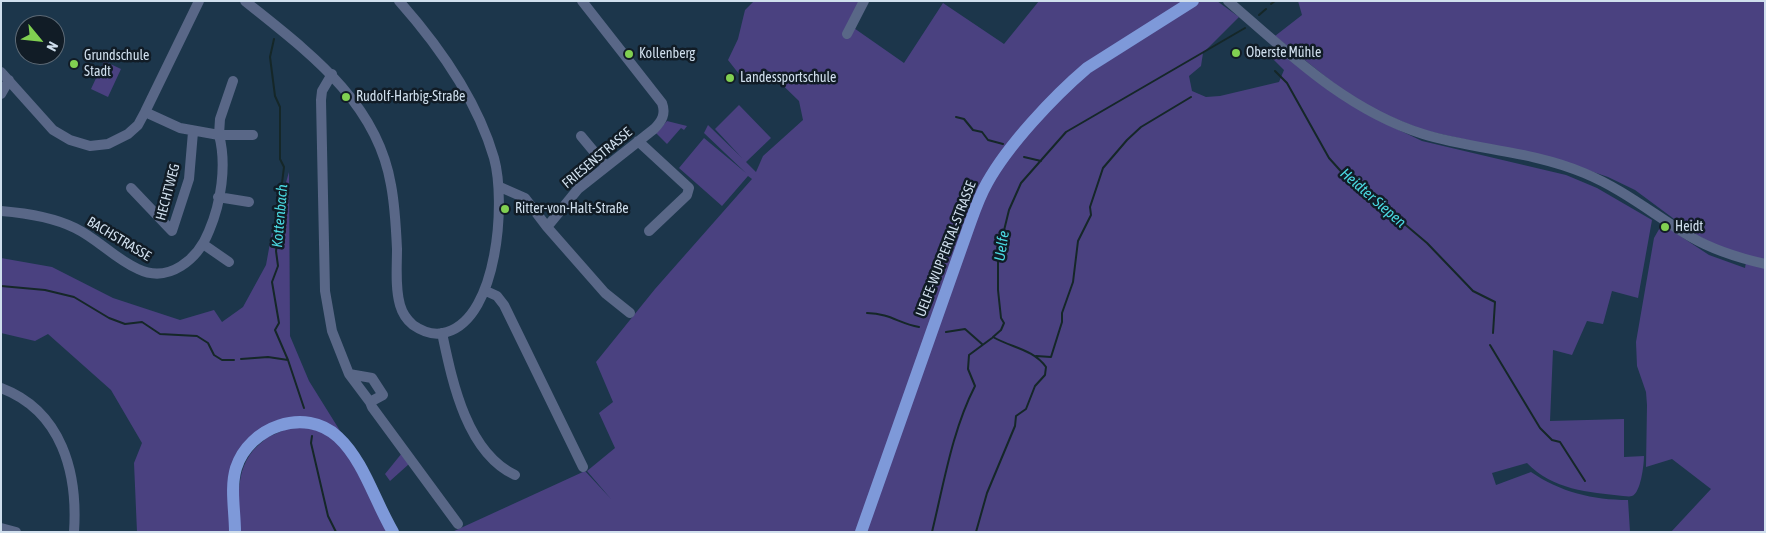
<!DOCTYPE html>
<html>
<head>
<meta charset="utf-8">
<style>
	body { margin:0 }
	#map { position:relative; width:1766px; height:533px; overflow:hidden; background:#1c364b; font-family:"Asap Condensed",sans-serif }
	canvas { display:block }
	.frame { position:absolute; inset:0; border:2px solid #d0dfed; pointer-events:none }
	.north { position:absolute; left:15px; top:15px; width:50px; height:50px; box-sizing:border-box; background:#111c26; border:1px solid #5d6a76; border-radius:50%; rotate:118deg; font-size:14px; font-weight:700; line-height:20px; text-align:center; color:#d0dfed }
	.north::after { content:''; display:block; margin:auto; width:18px; height:22px; background:#81d051; clip-path:polygon(50% 0,100% 100%,50% 72%,0 100%) }
</style>
</head>
<body>
<div id="map">
<canvas width="1766" height="533"></canvas>
<div class="frame"></div>
<div class="north">N</div>
</div>
<script>
const c = document.querySelector('canvas').getContext('2d');
c.lineJoin = 'round';
function paint(path, color) {
  c.fillStyle = color;
  c.fill(path, 'evenodd');
}
function stroke(path, color, width, dash) {
  c.strokeStyle = color;
  c.lineWidth = width;
  c.lineCap = dash ? 'butt' : 'round';
  c.setLineDash(dash || []);
  c.stroke(path);
}
function write(font, color, halo, rows, align = 'center') {
  c.font = font + ' "Asap Condensed",sans-serif';
  c.lineWidth = 5;
  c.setLineDash([]);
  c.textBaseline = 'middle';
  c.strokeStyle = halo;
  c.fillStyle = color;
  for (const [text, x, y, turn = 0] of rows) {
    c.save();
    c.translate(x, y);
    c.rotate((+turn || 0) * Math.PI / 180);
    c.textAlign = isNaN(turn) ? turn : align;
    if (halo) c.strokeText(text, 0, 0);
    c.fillText(text, 0, 0);
    c.restore();
  }
}
paint(new Path2D(`
	M754,1H864L851,26L904,63L943,3L1004,44L1039,1H1190L1085,66L985,184L856,532H452L585,471L611,499L587,471L615,448L599,413L613,402L596,362L655,289L752,179L748,176L722,206L679,168L704,138L746,173L704,133L708,125L742,158L715,129L739,105L771,138L746,162L756,172L763,156L803,120L799,101L767,70L746,83L728,60L738,39L745,10Z
	M1201,1H1217L1239,17L1203,53L1201,66L1189,76L1192,91L1206,97L1220,96L1279,82L1284,70L1273,59L1280,50L1378,120L1422,141L1566,175L1597,188L1652,220L1638,298L1612,291L1603,324L1587,321L1572,355L1553,350L1550,421L1624,419V457L1644,456C1644,464 1641,493 1632,496C1629,497 1626,496 1623,496C1588,492 1553,490 1527,463L1492,473L1496,485L1531,472C1560,492 1593,500 1628,500L1630,532H864L977,210L1008,156L1074,83Z
	M1298,1H1765V262L1715,245L1693,233L1635,190L1608,177L1564,162L1423,130L1379,112L1342,90L1275,36L1302,15Z
	M104,61L121,69L108,97L91,89Z
	M667,121L687,126L684,130L681,128L667,144L656,133Z
	M289,172L290,336L309,381L342,434L307,420L243,448L233,532H137L134,463L142,443L111,390L48,334L35,341L1,333V258L52,267L113,298L180,320L214,310L222,322L243,307L266,265L272,232Z
	M1662,224L1709,255L1745,268L1746,262L1765,266V532H1671L1711,489L1672,459L1646,467L1647,405L1646,392L1637,366L1636,342L1654,238Z
	M301,427L320,431L342,444L390,532H240C239,498 233,465 262,442C266,439 270,434 274,432C282,429 293,429 301,427Z
	M402,453L409,464L390,481L385,474Z`), '#4a4180');
stroke(new Path2D(`
	M1271,4L1275,1
	M1259,15L1266,9
	M274,39L270,57L275,96L280,107V159L284,167L282,183L284,203L276,251L278,266L272,282L279,323L275,330L288,360
	M1275,71L1287,83L1329,158L1347,178L1384,204L1388,210L1427,243L1473,291L1495,302L1493,333
	M956,117L964,119L973,130L982,132L988,140L1003,144
	M1024,157L1041,161
	M1,286L45,290L74,297L109,318L125,324L142,322L160,334L197,336L208,343L214,355L222,360H234
	M867,313C891,314 898,323 919,327
	M946,332L965,329L982,344
	M1490,345L1540,428L1552,440L1560,442L1585,481
	M1036,356L1051,357L1062,322V313L1073,282L1078,241L1091,215L1090,207L1103,168L1127,140L1141,127L1191,97
	M241,359L268,357L288,360L304,408
	M312,436L311,443L328,516L336,532
	M932,532C944,483 952,431 975,386L968,369L969,355L992,338
	M976,532L987,493L1015,426L1016,416L1026,409L1035,386L1045,375L1046,367C1033,349 1012,348 993,337L1001,330L1004,323L1001,318L998,290V255L1009,210L1021,183L1066,132L1245,28`), '#152728', 2);
stroke(new Path2D(`
	M245,1C307,51 377,101 391,185C395,206 396,227 397,249C397,266 395,288 400,305C402,312 407,320 413,325C423,332 435,336 447,332C498,317 506,201 494,158C477,100 439,46 399,1
	M1228,1C1287,52 1346,110 1423,134C1475,150 1533,151 1584,173C1623,189 1654,215 1691,237C1713,250 1739,258 1765,264
	M847,34L864,1
	M1,72L53,130L70,140L90,146L108,144L128,134L138,125L145,112L199,1
	M332,74L322,91L321,100L325,291L332,331L349,374L372,378L383,395L370,402L372,407L458,524
	M233,81L220,119L219,135H253
	M1,94L9,80
	M581,136L606,166
	M638,141L689,188L687,195L649,231
	M500,187L525,198L547,227L578,189L654,129C662,121 666,114 662,103L582,1
	M131,188L172,231L189,179L193,132
	M218,197L249,202
	M1,211C25,213 53,217 75,228C98,239 115,259 138,269C169,284 198,259 209,231C221,203 227,165 219,135L180,128L145,112
	M547,227L605,293L630,313
	M203,244L229,262
	M486,291L497,296L504,305L583,467
	M442,333C452,380 466,452 515,475
	M349,374L370,402
	M1,388C62,411 78,473 74,532
	M1,528L16,532`), '#596787', 10);
stroke(new Path2D(`
	M235,532C235,511 230,488 236,468C249,427 305,406 338,437C364,461 375,502 393,532
	M861,532L969,226C974,212 979,197 987,183C1008,145 1053,97 1087,68L1193,1`), '#7e99d9', 12);
for (const [x, y, r, color] of [
	[1236,53,5,"#81d051"],
	[629,54,5,"#81d051"],
	[74,64,5,"#81d051"],
	[730,78,5,"#81d051"],
	[346,97,5,"#81d051"],
	[505,209,5,"#81d051"],
	[1665,227,5,"#81d051"]
]) {
  const dot = new Path2D();
  dot.arc(x, y, r, 0, 2 * Math.PI);
  c.fillStyle = color;
  c.fill(dot);
  stroke(dot, '#111c26', 2);
}
write('14px', '#d0dfed', '#111c26', [
	["Oberste Mühle",1246,53],
	["Kollenberg",639,54],
	["Grundschule",84,56],
	["Stadt",84,72],
	["Landessportschule",740,78],
	["Rudolf-Harbig-Straße",356,97],
	["Ritter-von-Halt-Straße",515,209],
	["Heidt",1675,227]
], 'left');
write('14px', '#d0dfed', '#111c26', [
	["FRIESENSTRASSE",597,158,-40],
	["HECHTWEG",168,192,-75],
	["BACHSTRASSE",119,239,31],
	["UELFE-WUPPERTAL-STRASSE",946,249,-69]
]);
write('italic 15px', '#4ad8e0', '#111c26', [
	["Heidter Siepen",1373,198,41],
	["Kottenbach",280,216,-85],
	["Uelfe",1002,246,-81]
]);
</script>
</body>
</html>
